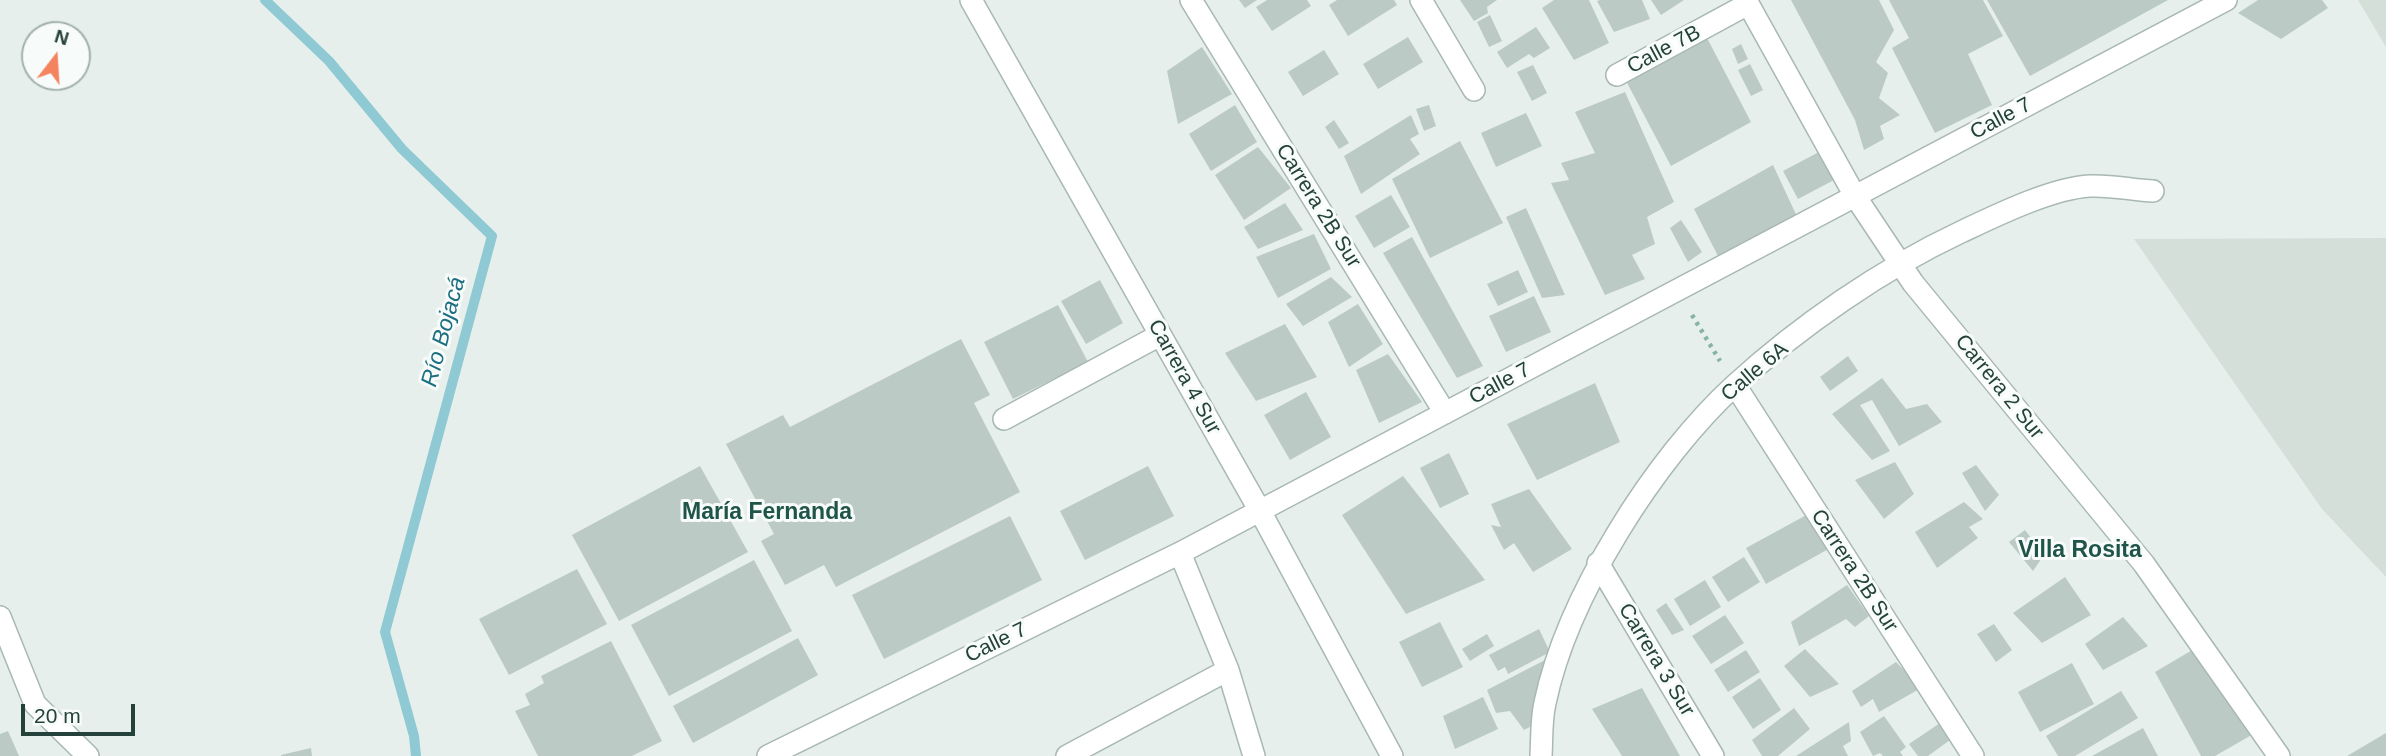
<!DOCTYPE html>
<html>
<head>
<meta charset="utf-8">
<style>
	body { margin:0 }
	#map { position:relative; width:2386px; height:756px; overflow:hidden; background:#e6efeb; font-family:Helvetica,sans-serif }
	canvas { display:block }
	.north { position:absolute; left:21px; top:21px; width:70px; height:70px; box-sizing:border-box; background:#f7fbf9; border:2px solid #a3b1ad; border-radius:50%; rotate:17deg; font-size:19px; font-weight:700; line-height:28px; text-align:center; color:#24423a }
	.north::after { content:''; display:block; margin:auto; width:24px; height:32px; background:#f4845f; clip-path:polygon(50% 0,100% 100%,50% 72%,0 100%) }
	.scale { position:absolute; left:21px; top:704px; width:114px; height:32px; box-sizing:border-box; border:4px solid #24423a; border-top:0; padding-left:9px; font-size:21px; line-height:24px; white-space:nowrap; color:#24423a; -webkit-text-stroke:5px #f7fbf9; paint-order:stroke }
</style>
</head>
<body>
<div id="map">
<canvas width="2386" height="756"></canvas>
<div class="north">N</div>
<div class="scale">20 m</div>
</div>
<script>
const c = document.querySelector('canvas').getContext('2d');
c.lineJoin = 'round';
function paint(path, color) {
  c.fillStyle = color;
  c.fill(path, 'evenodd');
}
function stroke(path, color, width, dash) {
  c.strokeStyle = color;
  c.lineWidth = width;
  c.lineCap = dash ? 'butt' : 'round';
  c.setLineDash(dash || []);
  c.stroke(path);
}
function write(font, color, halo, rows, align = 'center') {
  c.font = font + ' Helvetica,sans-serif';
  c.lineWidth = 6;
  c.setLineDash([]);
  c.textBaseline = 'middle';
  c.strokeStyle = halo;
  c.fillStyle = color;
  for (const [text, x, y, turn = 0] of rows) {
    c.save();
    c.translate(x, y);
    c.rotate((+turn || 0) * Math.PI / 180);
    c.textAlign = isNaN(turn) ? turn : align;
    if (halo) c.strokeText(text, 0, 0);
    c.fillText(text, 0, 0);
    c.restore();
  }
}
paint(new Path2D(`
	M2358,0H2386V47Z
	M2386,238V577L2322,509L2134,239Z`), '#d4dfda');
stroke(new Path2D(`
	M265,0L329,61L402,149L492,236L385,632L414,736L416,756`), '#8ec9d4', 10);
paint(new Path2D(`
	M1239,0H1257L1245,8Z
	M1267,0H1307L1311,6L1272,31L1256,7Z
	M1337,0H1394L1397,5L1348,36L1329,5Z
	M1460,0H1497L1487,7L1488,13L1474,21Z
	M1554,0H1589L1609,43L1574,60L1542,8Z
	M1600,0H1642L1650,19L1614,32L1597,1Z
	M1651,0H1684L1661,15Z
	M1791,0H1879L1894,30L1876,62L1888,73L1879,98L1900,115L1880,126L1884,139L1864,150L1855,120Z
	M1889,0H1983L2003,36L1968,54L1992,105L1935,133L1892,48L1909,38Z
	M1987,0H2168L2030,76Z
	M2258,0H2322L2328,8L2281,39L2238,13Z
	M1490,15L1502,41L1489,47L1477,22Z
	M1536,27L1550,48L1534,58L1529,54L1507,68L1497,52Z
	M1706,36L1751,122L1671,166L1625,79Z
	M1408,37L1423,62L1378,89L1363,64Z
	M1741,44L1748,59L1738,64L1732,49Z
	M1202,47L1232,94L1178,124L1167,71Z
	M1324,50L1339,74L1303,96L1288,72Z
	M1750,64L1763,90L1751,96L1738,70Z
	M1533,65L1547,93L1532,101L1517,72Z
	M1625,92L1674,202L1647,217L1655,244L1632,255L1645,279L1605,295L1551,183L1569,180L1561,163L1595,153L1575,112Z
	M1235,105L1257,142L1211,171L1189,134Z
	M1429,105L1436,126L1424,131L1416,109Z
	M1526,113L1542,146L1496,167L1481,133Z
	M1411,115L1419,134L1410,139L1420,154L1361,194L1344,156Z
	M1334,120L1349,143L1339,149L1325,127Z
	M1460,141L1503,223L1430,258L1392,179Z
	M1258,147L1291,188L1244,220L1215,175Z
	M1819,152L1834,180L1798,199L1783,171Z
	M1773,165L1800,223L1720,260L1694,209Z
	M1391,195L1410,227L1374,248L1355,216Z
	M1285,203L1303,230L1258,249L1244,227Z
	M1526,208L1565,295L1542,298L1506,217Z
	M1681,220L1702,252L1688,262L1670,228Z
	M1314,234L1331,269L1278,298L1256,257Z
	M1412,237L1483,366L1457,378L1383,253Z
	M1518,270L1528,292L1498,306L1487,284Z
	M1331,277L1352,297L1303,326L1286,304Z
	M1100,280L1123,323L1086,344L1061,301Z
	M1534,296L1551,332L1506,352L1489,316Z
	M1358,304L1383,344L1349,367L1328,322Z
	M1058,305L1088,362L1013,399L984,342Z
	M1285,324L1317,377L1256,401L1225,353Z
	M961,339L990,395L974,403L1020,492L836,587L824,565L785,585L761,541L774,534L726,444L783,415L790,427Z
	M1388,354L1422,402L1379,423L1356,370Z
	M1848,356L1858,371L1830,391L1820,377Z
	M1882,378L1906,409L1927,404L1942,422L1899,446L1872,400L1860,405L1890,451L1872,460L1832,414Z
	M1595,383L1620,442L1537,480L1507,424Z
	M1306,392L1331,437L1290,460L1264,415Z
	M1449,453L1469,494L1440,508L1420,468Z
	M1895,462L1914,494L1884,519L1855,480Z
	M1976,465L1999,495L1985,511L1962,473Z
	M700,466L748,552L619,621L572,535Z
	M1148,466L1174,516L1085,560L1060,511Z
	M1403,476L1485,580L1406,614L1342,515Z
	M1529,489L1572,549L1533,572L1514,543L1504,550L1491,525L1501,527L1491,504Z
	M1964,502L1983,519L1969,527L1978,538L1937,568L1915,532Z
	M1812,512L1832,547L1766,584L1746,548Z
	M1010,516L1042,580L884,659L852,595Z
	M2025,530L2044,555L2033,571L2009,542Z
	M1744,557L1760,582L1728,602L1712,577Z
	M754,560L792,631L669,696L631,625Z
	M577,569L607,624L509,675L479,619Z
	M2065,577L2091,615L2042,643L2013,613Z
	M1705,580L1721,607L1690,626L1674,599Z
	M1847,585L1869,616L1855,627L1846,619L1799,646L1791,622Z
	M1666,603L1684,630L1672,635L1656,610Z
	M1725,615L1744,643L1711,664L1692,636Z
	M2123,617L2148,646L2103,670L2085,644Z
	M1440,622L1463,667L1422,687L1399,642Z
	M1994,624L2012,650L1996,662L1977,634Z
	M1539,629L1550,652L1508,674L1505,667L1498,671L1489,655Z
	M1487,634L1494,646L1470,661L1462,649Z
	M798,638L818,675L693,743L673,706Z
	M611,641L662,741L632,756H538L515,711L530,705L525,694L544,683L541,676Z
	M1805,649L1839,684L1810,697L1784,666Z
	M2194,649L2255,733L2215,756H2201L2155,672Z
	M1746,650L1760,672L1728,692L1714,670Z
	M1545,660L1539,722L1524,730L1510,711L1496,713L1487,690Z
	M1896,662L1921,688L1879,712L1873,699L1861,707L1852,691Z
	M2072,663L2094,704L2040,732L2018,692Z
	M1760,678L1781,710L1753,729L1732,697Z
	M1642,688L1680,756H1622L1592,709Z
	M2121,691L2138,718L2075,756H2058L2046,736Z
	M1483,697L1498,729L1455,749L1443,716Z
	M1794,708L1810,729L1778,756H1762L1752,740Z
	M1884,716L1906,747L1900,752L1903,756H1883L1880,753L1873,756L1860,732Z
	M1943,721L1954,737L1928,756H1918L1909,744Z
	M1849,722L1851,741L1843,746L1848,756H1796Z
	M2143,728L2158,756H2092Z
	M8,731L19,756H0V734Z
	M2386,733V756H2347Z
	M311,748L312,756H281V755Z`), '#bbcac4');
const minor = new Path2D(`
	M971,0L1260,511L1392,756
	M1191,0L1445,413
	M1421,0L1474,90
	M1746,0L1855,196L1913,283L2144,564L2279,756
	M1617,75L1748,4
	M1735,385L1973,756
	M1004,419L1160,335
	M1598,563L1713,756
	M0,617L35,704L88,756
	M1228,670L1254,756
	M768,756L1180,553L2226,0
	M1067,756L1228,670L1180,553
	M1541,756C1542,739 1541,720 1545,703C1567,597 1655,458 1735,385C1800,326 1882,269 1961,232C1997,215 2052,188 2090,186C2111,185 2133,190 2153,191`);
stroke(minor, '#a8b8b2', 24);
stroke(new Path2D(`
	M1692,315L1720,361`), '#86b3a5', 4.5, [3.5, 5]);
stroke(minor, '#fff', 21);
write('21px', '#24423a', '#f7fbf9', [
	["Calle 7B",1664,50,-28],
	["Calle 7",2001,119,-28],
	["Carrera 2B Sur",1318,206,58],
	["Calle 6A",1755,372,-40],
	["Carrera 4 Sur",1184,377,61],
	["Calle 7",1500,384,-28],
	["Carrera 2 Sur",1999,387,51],
	["Carrera 2B Sur",1854,571,57],
	["Calle 7",996,643,-26],
	["Carrera 3 Sur",1656,660,59]
]);
write('italic 23px', '#1c6f80', '#f7fbf9', [
	["Río Bojacá",444,332,-75]
]);
write('bold 23px', '#1f5548', '#f7fbf9', [
	["María Fernanda",767,513],
	["Villa Rosita",2080,551]
]);
</script>
</body>
</html>
